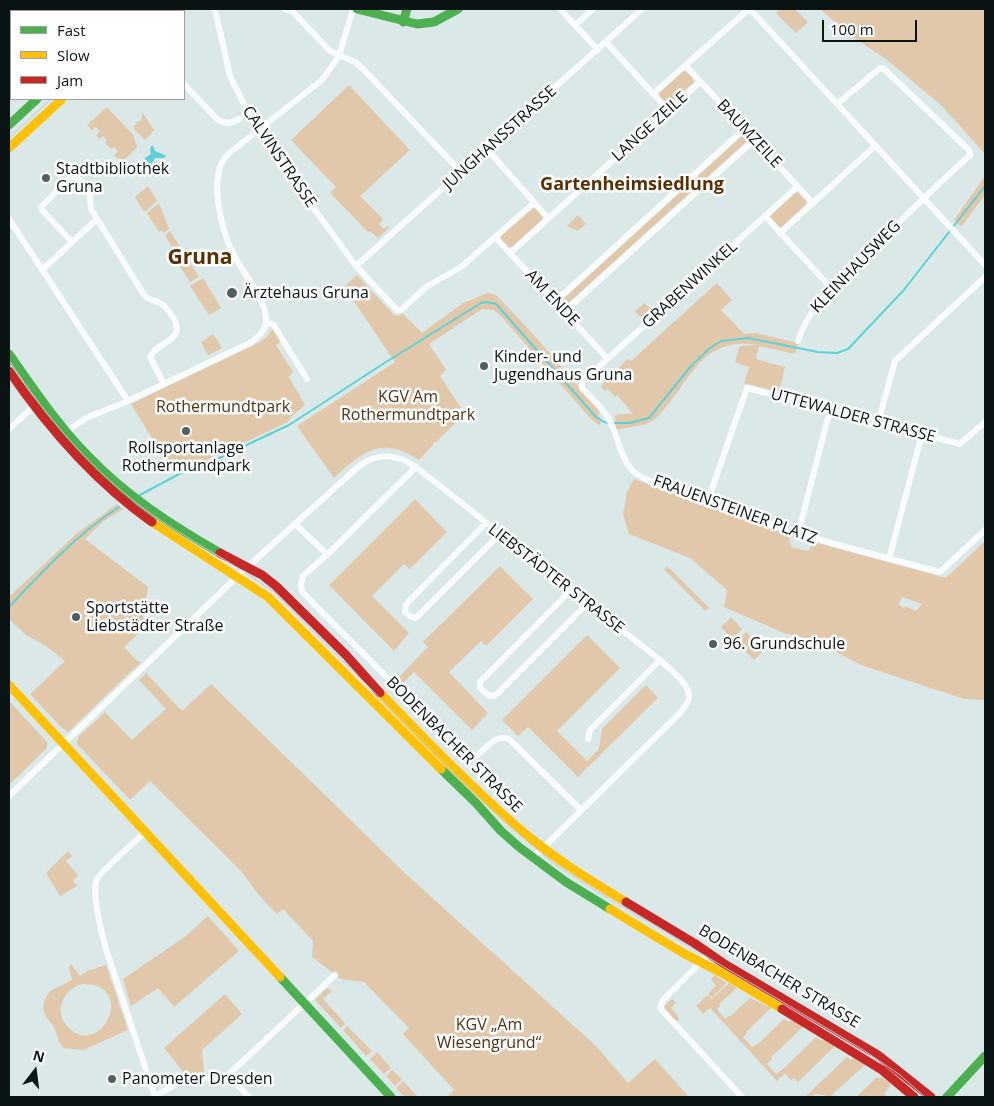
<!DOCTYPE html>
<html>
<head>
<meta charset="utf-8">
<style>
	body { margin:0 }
	#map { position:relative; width:994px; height:1106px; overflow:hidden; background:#dae8e8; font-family:"Open Sans",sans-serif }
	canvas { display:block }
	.frame { position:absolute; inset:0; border:10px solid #0b1414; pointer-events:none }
	.legend { position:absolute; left:10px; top:10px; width:175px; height:90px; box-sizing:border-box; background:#fff; border:1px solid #9da1a1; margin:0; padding:6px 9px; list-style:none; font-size:15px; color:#0b1414 }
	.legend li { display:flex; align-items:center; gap:10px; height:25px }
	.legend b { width:25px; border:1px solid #9da1a1 }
	.north { position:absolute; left:10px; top:1046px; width:50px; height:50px; -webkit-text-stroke:4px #fff; paint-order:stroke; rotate:15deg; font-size:14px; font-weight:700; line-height:20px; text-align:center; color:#0b1414 }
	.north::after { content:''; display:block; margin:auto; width:18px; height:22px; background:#0b1414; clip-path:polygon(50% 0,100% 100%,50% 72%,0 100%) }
	.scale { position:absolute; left:822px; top:20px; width:95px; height:22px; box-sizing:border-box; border:2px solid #0b1414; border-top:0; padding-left:6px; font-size:15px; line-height:18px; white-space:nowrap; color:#0b1414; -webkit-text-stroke:4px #fff; paint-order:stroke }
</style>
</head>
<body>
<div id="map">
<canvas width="994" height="1106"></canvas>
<div class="frame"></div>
<ul class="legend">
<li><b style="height:6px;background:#4caf50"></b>Fast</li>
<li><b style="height:6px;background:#ffc107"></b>Slow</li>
<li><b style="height:6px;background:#c62828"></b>Jam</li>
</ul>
<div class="north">N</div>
<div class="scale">100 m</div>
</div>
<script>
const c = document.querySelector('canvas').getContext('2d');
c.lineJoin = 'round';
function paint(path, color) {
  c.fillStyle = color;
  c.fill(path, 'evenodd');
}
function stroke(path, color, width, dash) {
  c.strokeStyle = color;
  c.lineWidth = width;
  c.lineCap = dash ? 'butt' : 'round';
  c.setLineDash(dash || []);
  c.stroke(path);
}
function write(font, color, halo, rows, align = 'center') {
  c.font = font + ' "Open Sans",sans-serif';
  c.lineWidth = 5;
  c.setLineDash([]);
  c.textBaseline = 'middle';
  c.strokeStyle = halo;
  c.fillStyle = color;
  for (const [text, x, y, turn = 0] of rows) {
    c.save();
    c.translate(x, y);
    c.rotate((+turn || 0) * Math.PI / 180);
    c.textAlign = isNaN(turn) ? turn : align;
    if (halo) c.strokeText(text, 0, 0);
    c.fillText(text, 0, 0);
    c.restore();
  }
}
paint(new Path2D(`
	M781,9H795L808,22L796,33L776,13Z
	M820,9H985V154L942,106L886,59L851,36Z
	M683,71C688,72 693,77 694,82L669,104H666L659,96V93Z
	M349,85L410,150L360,196L383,219L379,224L384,229L388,226L389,228L378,238L370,231L368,232L330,193L336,187L291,140Z
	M107,107L134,136L137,147L124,160L119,159L114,156L118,151L114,147L111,149L105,143L107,140L103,136L99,139L96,135L100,131L96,127L92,130L87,125Z
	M142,112L154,130L145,140L134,129V126L137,123L135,122L140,121L142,118Z
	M743,135L748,140L566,305L562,300Z
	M985,176V195L961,227L954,220Z
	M148,186L157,201L146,211L143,210L135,197Z
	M798,192L806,201V204L782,227H779L770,217L771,215L795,193Z
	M159,203L169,229L163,233L162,230L159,232L147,213Z
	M533,208L536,209L543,217L542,220L512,247H507L501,240V235Z
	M578,215L586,224L578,231L567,226Z
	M170,231L199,277L190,282L172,254L175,252L165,235Z
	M357,275L394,315L399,316L402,313L422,333L463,303L488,293L496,295L533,334L600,412L598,416L602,420L599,425L591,419L500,315L493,310L482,309L429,344L446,370L440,376L465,414L437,441L433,443V445L419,460C382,435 362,452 334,478L297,426L395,362L344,287Z
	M203,278L221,308L209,315L190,286Z
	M717,283L732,300L721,310L744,334L755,333L798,343L795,354L759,346L756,359L785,367L779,392L744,383L749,367L735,362L739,348L741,346L758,345C697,335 690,387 654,420L646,424L616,430L615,416L618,414H633L617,395L615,397L608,389L605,391L601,387L605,381L628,359L631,361Z
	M645,303L653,312L643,320L635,311Z
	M273,328L281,341L276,345L293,372L289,377L305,405L292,416L288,422L216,456L174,474L131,404L260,342L267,337Z
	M213,334L222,348L208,355L201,342Z
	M634,479L706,507L789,535L791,547L808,551L814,542L946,578L985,541V700L964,699L861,665L813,640L784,633L724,607L727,590L690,558L629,534L623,514L627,492ZM902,597L922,604L916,611L905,606L904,608L899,605Z
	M415,499L447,532L410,569L404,564L372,596L409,633L394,651L329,585Z
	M117,504L123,509L104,521L85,539L148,587L141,631L124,647L137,661L141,662L68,732L61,727L30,694L65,661L46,646L26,635L9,619V597L76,534Z
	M500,566L533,599L486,646L481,641L449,672L488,713L472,730L414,672L402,684L397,679L428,647L423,642Z
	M667,566L709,608L705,611L664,569Z
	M731,617L742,629L732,639L721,627Z
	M746,632L764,650L754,660L736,642Z
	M587,635L620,668L557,731L587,761L599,749L602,729L646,685L658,698L578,777L528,727L518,736L502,720Z
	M146,673L182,711L211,684L407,875L596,1046L628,1083L655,1059L689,1097H447L454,1090L403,1034L409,1028L364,982L341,979L312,957L313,941L283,909L277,914L257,893L242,872L150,781L130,800L77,744L78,737L105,712L132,740L166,709L139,680Z
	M9,701L47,742V748L9,785Z
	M68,851L72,856L66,861L78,875L73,881L77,886L60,896L46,873Z
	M208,916L239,951L174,1007L158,988L131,1006L123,979L186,936Z
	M71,964L80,976L87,971L106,965L128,1030L83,1050L63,1048L59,1042L54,1027L46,1017L43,1009L44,1001L50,991L72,980L69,967ZM82,984C139,983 101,1062 67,1026C53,1010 64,989 82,984Z
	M715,975L726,983L712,998L708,994L716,986L711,979Z
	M729,983L737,988L719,1004L720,1006L717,1009L725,1019L729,1016H731L750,998L771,1008L746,1032L747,1033L743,1037L752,1047L759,1043L784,1019L789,1022L792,1019L804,1026L771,1057L772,1059L767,1064L776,1074L783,1069L816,1037L822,1041L824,1039L835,1046L798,1082L794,1078L791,1080L785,1073L777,1081L710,1008L703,1014L696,1006L707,995L712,999Z
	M327,988L332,991L323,999L343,1021L345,1024L341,1028L315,1000Z
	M225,994L242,1014L202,1050L204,1072L185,1074L164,1048Z
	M672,999L676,1003L671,1008L679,1018L676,1022L665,1009V1005Z
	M347,1026L372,1051L366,1056L343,1030Z
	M377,1052L391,1068L384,1074L370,1059Z
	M847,1057L851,1060L854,1058L865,1065L833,1094L832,1097L817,1094L810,1096H806Z
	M392,1070L402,1079L395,1086L386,1076Z
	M877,1077L880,1079L882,1077L890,1083V1087L884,1093L888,1097H856Z
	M403,1081L418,1097H405L396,1088Z`), '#e2c8ab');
paint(new Path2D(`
	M151,146H153L155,151L165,155L166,156L164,158H155L150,167H147L144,159L151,154L150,150Z`), '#5dd2d6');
stroke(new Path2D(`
	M613,423H629L649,418L691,366L710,348L721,341L748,338L818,352L837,353L848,349L903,291L985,186
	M140,495L181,473L217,459L289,425L386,362L481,303L487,302L496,304L596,417L604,422L608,423
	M9,607C43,571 77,534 119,507`), '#5dd2d6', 2);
stroke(new Path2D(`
	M215,9L230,76L250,116L271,150L356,266L397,310H401L426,287L461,267L534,203
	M285,9L292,11L330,51L355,62L363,69L461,172
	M560,9L598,50
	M750,9L985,265
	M575,25L593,9
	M606,42L668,110
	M686,66L813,203
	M184,84L218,120C235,128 235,116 250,116
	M653,94L749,9
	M487,149L548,218
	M797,187L582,382V388C590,397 601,406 607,416C618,433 619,457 633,471C642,480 666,487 678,491C763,526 851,549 940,572L985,530
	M765,216L832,289
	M9,219L128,401
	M780,233L875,146
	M495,237L608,359
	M72,242L42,210L41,207L69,179C78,175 83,182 89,188L91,209L144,295C149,302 158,299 164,306C197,342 157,339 150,357L164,384
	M510,253L700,82
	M356,266L642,9
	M42,270L97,219
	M555,302L744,129
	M564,312L754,140
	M266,323L273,324L307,379
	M798,341C809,304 844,277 871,250C903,218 936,186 970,155L969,150L884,69L880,68L837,104
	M878,423L895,361L985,277
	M9,429L34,406
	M58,437L86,418L128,401L250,343C258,337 267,330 266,319C266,300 244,274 235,257C223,236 213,194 219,171C220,164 224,159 228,154L322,80L339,56L353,9
	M416,467L331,551L303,576L301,584L302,591L314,604L463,754L468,757H474C487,750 492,734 509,739L581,810
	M707,503L747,388L960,444L985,422
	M486,523L406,604L405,612L409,616L415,618L418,616L500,534
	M295,524L327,554
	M798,534L830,410
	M889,559L922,434
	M571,590L480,682V688L488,695L495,696L588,603
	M588,739L590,730L660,660
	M9,796L243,571L359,466C379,452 396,454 416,467L660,660C669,669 690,683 689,698C688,703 684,707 681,712L543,848L532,857
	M145,832C136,841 100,872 97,879C91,893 102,935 106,949L155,1097
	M710,953L663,1000L660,1008L742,1097
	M228,1075L249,1097
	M155,1096L182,1081L228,1075L335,975`), '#f9fcfc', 6);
stroke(new Path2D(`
	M357,9L417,24L434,22L458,9
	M403,22L407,9
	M9,125L37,99
	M9,354C34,390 58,425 88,456C126,496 173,526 220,553
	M441,769L476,803L501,831L519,847L566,882L610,909
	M280,977L391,1097
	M947,1097L985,1056`), '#4caf50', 9);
stroke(new Path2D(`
	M33,9L35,11
	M9,148L62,99
	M152,522L268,597L441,769
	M9,685L280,977
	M380,693C424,738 468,784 516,826C550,856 588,879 626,902
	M610,909L683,953L722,973L782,1009`), '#ffc107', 9);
stroke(new Path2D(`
	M152,11L155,9
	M9,371C49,429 95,482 152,522
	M220,553L262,575L276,586L346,655L380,693
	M626,902L694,943L723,963L878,1055L931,1097
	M782,1009L882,1070L914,1097`), '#c62828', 9);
stroke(new Path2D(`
	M19,9L22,11
	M9,138L51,99
	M9,360C46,417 91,470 146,510C187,540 233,562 274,592L484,802L528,842L555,864L595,890L865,1051L900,1075L925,1097`), '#c6caca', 1);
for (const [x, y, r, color] of [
	[46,178,5,"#535e5e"],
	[232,293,6,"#535e5e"],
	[484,366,5,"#535e5e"],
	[186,431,5,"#535e5e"],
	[76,617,5,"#535e5e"],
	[713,644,5,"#535e5e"],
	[112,1079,5,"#535e5e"]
]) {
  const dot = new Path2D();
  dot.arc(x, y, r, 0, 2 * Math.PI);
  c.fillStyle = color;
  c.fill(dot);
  stroke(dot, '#fff', 2);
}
write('16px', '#0b1414', '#fff', [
	["LANGE ZEILE",650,127,-42],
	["BAUMZEILE",749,134,47],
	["JUNGHANSSTRASSE",500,138,-42],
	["CALVINSTRASSE",279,157,56],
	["KLEINHAUSWEG",856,267,-46],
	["GRABENWINKEL",690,285,-42],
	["AM ENDE",552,298,47],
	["UTTEWALDER STRASSE",853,416,15],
	["FRAUENSTEINER PLATZ",735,510,20],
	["LIEBSTÄDTER STRASSE",556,579,38],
	["BODENBACHER STRASSE",454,745,45],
	["BODENBACHER STRASSE",779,977,31]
]);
write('16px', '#0b1414', '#fff', [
	["Stadtbibliothek",56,169],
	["Gruna",56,187],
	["Ärztehaus Gruna",243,293],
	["Kinder- und",494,357],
	["Jugendhaus Gruna",494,375],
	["Rollsportanlage",186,448,"center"],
	["Rothermundpark",186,466,"center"],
	["Sportstätte",86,608],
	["Liebstädter Straße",86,626],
	["96. Grundschule",723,644],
	["Panometer Dresden",122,1079]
], 'left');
write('16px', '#513316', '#fff', [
	["KGV Am",408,397],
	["Rothermundtpark",408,415],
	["Rothermundtpark",223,407],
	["KGV „Am",489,1025],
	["Wiesengrund“",489,1043]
]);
write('bold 18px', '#583002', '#fff', [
	["Gartenheimsiedlung",632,185]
]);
write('bold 21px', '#583002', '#fff', [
	["Gruna",200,258]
]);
</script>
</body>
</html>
